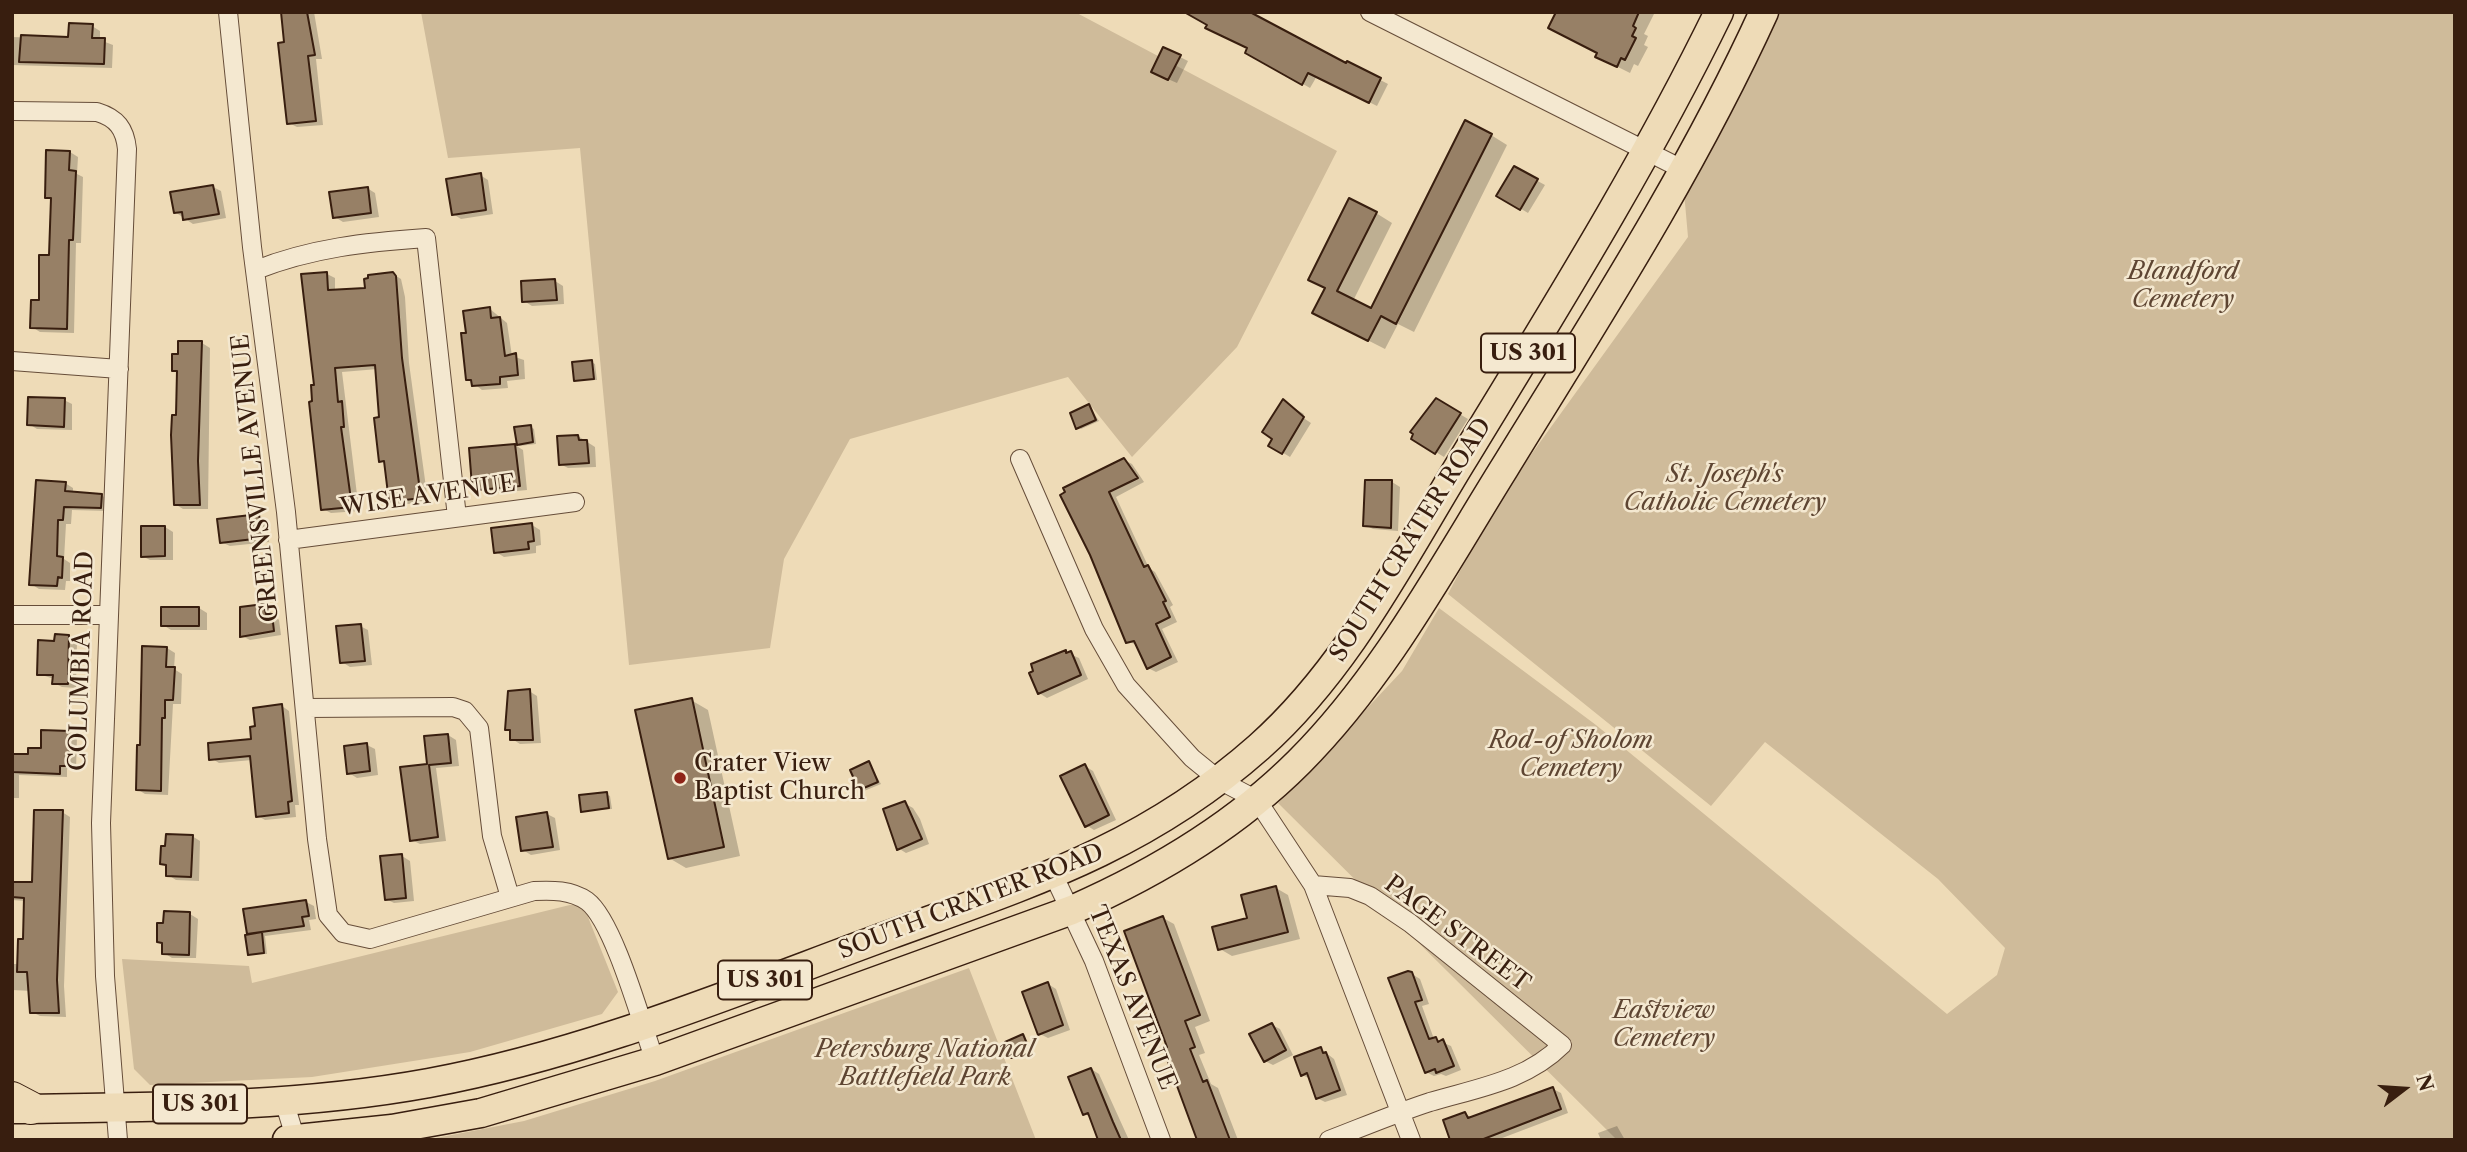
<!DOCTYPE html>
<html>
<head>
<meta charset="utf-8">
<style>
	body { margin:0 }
	#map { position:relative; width:2467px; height:1152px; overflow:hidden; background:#eedbb7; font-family:"Libre Caslon Text",serif }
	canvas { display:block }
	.frame { position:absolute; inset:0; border:14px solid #381e0f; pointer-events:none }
	.north { position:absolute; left:2369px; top:1054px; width:70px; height:70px; -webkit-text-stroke:5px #f4e8d0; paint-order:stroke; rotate:73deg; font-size:19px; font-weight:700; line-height:28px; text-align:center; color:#381e0f }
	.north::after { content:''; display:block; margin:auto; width:24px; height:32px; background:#381e0f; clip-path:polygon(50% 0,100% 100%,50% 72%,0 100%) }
</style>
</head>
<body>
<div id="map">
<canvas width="2467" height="1152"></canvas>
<div class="frame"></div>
<div class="north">N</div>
</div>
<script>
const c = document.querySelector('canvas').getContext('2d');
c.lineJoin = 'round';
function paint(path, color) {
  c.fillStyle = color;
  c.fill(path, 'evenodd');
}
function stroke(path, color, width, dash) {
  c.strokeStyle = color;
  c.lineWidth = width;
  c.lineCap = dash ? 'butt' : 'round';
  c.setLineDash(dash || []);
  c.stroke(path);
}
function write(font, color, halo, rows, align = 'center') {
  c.font = font + ' "Libre Caslon Text",serif';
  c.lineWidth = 5;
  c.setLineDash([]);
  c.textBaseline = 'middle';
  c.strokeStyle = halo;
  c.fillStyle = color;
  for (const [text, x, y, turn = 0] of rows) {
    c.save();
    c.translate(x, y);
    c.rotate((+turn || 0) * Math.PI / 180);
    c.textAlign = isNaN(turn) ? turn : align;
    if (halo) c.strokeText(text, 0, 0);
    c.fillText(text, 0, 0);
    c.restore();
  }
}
paint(new Path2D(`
	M421,12H1075L1337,151L1237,347L1132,457L1068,377L850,439L784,559L770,648L629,665L580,148L448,158Z
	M1754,12H2455V1140H1617L1278,803L1402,671L1439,608L1596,725L1947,1014L1997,975L2005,948L1938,879L1765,742L1711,806L1448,594L1494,506L1688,237L1682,169Z
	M582,902L618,992L602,1014L470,1052L312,1077L150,1085L134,1069L122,959L249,966L252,983Z
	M969,968L1036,1140H426L524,1121L655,1081Z`), '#cfbb9a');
paint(new Path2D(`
	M283,12H314L322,59H316L323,125L297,127L289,123Z
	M1558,12H1655L1644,34L1648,36L1644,45L1648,47L1638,66L1634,64L1630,73L1610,63Z
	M92,26L100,31V40L113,45L112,68L12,65V37L70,39Z
	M1247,52L1346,65L1348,63L1388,84L1377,106L1317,76L1310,88Z
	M1180,57L1188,61L1177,83L1161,76Z
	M1491,135L1507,145L1414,332L1398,324L1385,349L1314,313L1376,213L1392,223L1353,301L1372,310Z
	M70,152L78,157L77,174L83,177L81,243H76L74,333L40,332L32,327L51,257L52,200L46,197Z
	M1514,168L1545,185L1528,213L1498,195Z
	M480,175L488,180L493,214L461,219L453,214Z
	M213,187L221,191L226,218L193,224L175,212Z
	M367,188L375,193L379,217L343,222L335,217Z
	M327,274L335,278V291L367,289L393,274L401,279L405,297L409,363L428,502L398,505L390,501L386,463L381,461L378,369L342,372L359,511L331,513L323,509L314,403Z
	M555,281L563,286L564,304L532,306L524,301Z
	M490,309L507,323L512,356L524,360L525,379L507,381L508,388L482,390L468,379V334Z
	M202,343L210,348L208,509H183L175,504L179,373L174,370Z
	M591,362L595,364L597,380H576Z
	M64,400L72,404V430L37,429L29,424Z
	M1436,400L1468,419L1444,457L1413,438Z
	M1284,402L1304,414L1302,417L1311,423L1290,457L1270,445Z
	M1089,406L1099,421L1081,429L1078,427Z
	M531,427L534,429L536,444L519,446L516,429Z
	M578,436L595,447L596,467L568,468L560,464Z
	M515,445L523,450L527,490L487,494L474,485Z
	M1124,460L1132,464L1144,482L1116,497L1149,568L1155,572L1173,605L1170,607L1177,622L1162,629L1178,662L1156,672L1148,668L1138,646L1128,641L1092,554L1062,496Z
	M1392,482L1400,487L1398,531L1373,529L1365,525Z
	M65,483L73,488V494L101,495L109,500V511L72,510L71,524H66L64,559L70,563V581H66L65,590L39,589L31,584Z
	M259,516L267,521L269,542L230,546L221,542Z
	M532,525L540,530L541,545L536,546V553L504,557L496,552Z
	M165,527L173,532V560H150L142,556Z
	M264,605L279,620L281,635L250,640L242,636Z
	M199,608L207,613V630H171L163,625Z
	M360,626L368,630L372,665L350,667L342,662Z
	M69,636L77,641L76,688L62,687L54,683V679L39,674L56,643Z
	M143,648H167L175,653L174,669L182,674L181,704H173L168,795L145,794L137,789L142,747Z
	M1065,652L1079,658L1088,679L1047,698L1039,693Z
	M529,691L537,696L541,743L520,744L512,739L511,732L507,729Z
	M691,700L708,710L740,856L686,868L669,858Z
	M282,706L289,711L299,805H295L296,817L265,820L258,816L252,760L219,763L211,758L253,741Z
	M69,733L77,737L76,769H67V777L19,775V798H12V756H29Z
	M448,735L456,740L459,766L436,768L446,841L420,844L412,840L429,766L426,737Z
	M367,745L375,749L378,775L357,778L349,773Z
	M869,763L881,784L864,791L860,789Z
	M1085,766L1093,771L1116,820L1094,830L1086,825Z
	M606,794L610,796L612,809L583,811Z
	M904,803L913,808L920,819L929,844L906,853L898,848Z
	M62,812L70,817L64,986L66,1017L40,1016L32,1012V991L12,990V964H19L25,941V901L12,900V884H34Z
	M547,814L555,818L560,850L531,855L523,850Z
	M192,836L200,841L199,881L176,880L168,875V867L162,863Z
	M402,856L410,861L414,901L394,903L386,899Z
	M1276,888L1288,895L1300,939L1232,956L1220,949Z
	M306,902L314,906L316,919L309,920L311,930L265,936L267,954H250L252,935L249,933Z
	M190,914L198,919L196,958H172L164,953V944L159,941Z
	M1163,918L1174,924L1210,1021L1195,1027L1205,1053L1199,1055L1211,1084L1218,1088L1238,1140H1199L1126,932Z
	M1412,974L1420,979L1429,1004L1422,1006L1434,1039L1451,1046L1461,1070L1446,1076L1441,1074L1434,1076L1426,1072L1390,979Z
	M1048,984L1056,989L1070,1030L1048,1038L1040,1034Z
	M1272,1025L1280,1029L1293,1055L1273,1065L1265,1061Z
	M1023,1036L1032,1053L1016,1059L1012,1057Z
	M1321,1049L1334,1059L1347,1095L1325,1102L1317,1098L1311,1079L1302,1075Z
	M1091,1069L1099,1074L1129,1140H1100L1092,1118L1085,1114Z
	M1553,1089L1561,1093L1568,1113L1497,1140H1451L1465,1114L1473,1118Z
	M1617,1126L1625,1140H1601L1598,1133Z`), '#0003');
const building = new Path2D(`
	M281,12H307L315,55L308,56L316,121L287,124L278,43L284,42Z
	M1184,12H1250L1346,63L1347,61L1381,78L1369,103L1308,73L1302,85L1245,53L1247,48L1205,28L1207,25Z
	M1556,12H1639L1633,26L1636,28L1632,36L1636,38L1625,60L1621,58L1617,67L1595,57L1597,53L1548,28Z
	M69,23L93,24L92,38H105L104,64L19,62L21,35L68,37Z
	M1163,47L1181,55L1168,80L1151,72Z
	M1465,120L1492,134L1396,324L1381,316L1368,341L1312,313L1325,288L1308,280L1349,198L1377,212L1337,291L1371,308Z
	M46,150L70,151L69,170L76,171L73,240H69L67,329L30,328L31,300H39V255H49L51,198H45Z
	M1514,166L1538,179L1520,210L1496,196Z
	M481,173L486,210L452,215L446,179Z
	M213,185L219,214L183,220L182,212L174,213L170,192Z
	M368,187L371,213L333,218L329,192Z
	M327,272L328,290L365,288L364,279L368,278V275L393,272L396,276L402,358L421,498L389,502L384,461L379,462L374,418L379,417L375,365L335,368L338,402L342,401L344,427H341L352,507L321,510L309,402L312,401L311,385H314L301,274Z
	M555,279L557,300L522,302L521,281Z
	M490,307L491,318L500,317L505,356L516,353L518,375L500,377V384L472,386L471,380H466L461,333H466L463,311Z
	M178,341H202L198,461L200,505H174L171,435L172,415H176L177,371H172V354H178Z
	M592,360L594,379L574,381L572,362Z
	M28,397L65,398L64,427L27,425Z
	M1436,398L1461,413L1435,454L1411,439L1413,434L1410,432Z
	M1283,399L1304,417L1282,454L1268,446L1272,439L1262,432Z
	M1089,404L1096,420L1076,429L1070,413Z
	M531,425L533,442L517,445L514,427Z
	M578,435L579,440H587L589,463L559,465L557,436Z
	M515,444L520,486L478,490L477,486H472L469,448Z
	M1124,458L1138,478L1109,492L1144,567L1148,565L1166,601L1163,602L1170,617L1156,624L1171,657L1147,669L1134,641L1126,643L1090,555L1060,495L1065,492L1063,488Z
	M36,480L66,482L65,491L102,494L101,508L64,507L63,520H58L57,556L63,557L62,578L58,577L57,586L29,585Z
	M1365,480H1392L1391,528L1363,526Z
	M259,514L262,538L220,543L217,519Z
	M532,523L534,541L528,542L529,549L494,553L491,528Z
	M141,526H165V556L141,557Z
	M264,604L266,614H272L274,631L240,637V607Z
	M161,607H199V626H161Z
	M361,624L365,661L340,663L336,626Z
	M55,634L69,635L68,684H52L53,675H37L38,640L54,641Z
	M142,646L167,647L166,667H175L173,700H165V718H162L161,791L136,790L137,745H140Z
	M1066,650V653L1071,651L1081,675L1038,694L1029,673L1033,671L1031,664Z
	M530,689L533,740H510V730H505L508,691Z
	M692,698L724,847L668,859L635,710Z
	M282,704L292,801L288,802L289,813L256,817L250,756L209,760L208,743L251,739L250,727L255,726L253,708Z
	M41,730L70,731L69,766H60V774L12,772V754H28V748H41Z
	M448,734L451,763L429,765L438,837L410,841L400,767L427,764L424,736Z
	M367,743L370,771L347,774L344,746Z
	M869,761L878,782L859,790L850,770Z
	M1085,764L1109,815L1085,827L1060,776Z
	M607,792L609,808L581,812L579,795Z
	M905,801L922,839L897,850L883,809Z
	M34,810H63L57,980L59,1013H30L27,972H17L18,939H23L24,898L12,897V882H32Z
	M547,812L553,847L521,851L516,817Z
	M166,834L193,835L191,877L166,876V865L160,864L161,846H165Z
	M402,854L406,898L385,900L380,856Z
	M1276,886L1288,932L1218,950L1212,927L1247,918L1241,895Z
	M306,900L309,916L302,917L304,926L247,934L243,909Z
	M164,911L190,912L189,955L162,954V943L157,942V923H163Z
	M1163,916L1200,1015L1185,1021L1195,1047L1190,1049L1203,1082L1207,1080L1230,1140H1197L1163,1048L1167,1047L1124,931Z
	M262,932L264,953L248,955L245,935Z
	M1408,971L1412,972L1422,1000L1415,1002L1429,1039L1436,1037L1438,1042L1443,1039L1454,1066L1436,1073L1435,1069L1425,1073L1388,978Z
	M1048,982L1063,1025L1038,1035L1022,992Z
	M1272,1023L1286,1050L1264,1062L1249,1034Z
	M1023,1034L1030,1051L1011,1058L1005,1042Z
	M1321,1047L1323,1053L1326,1052L1340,1090L1316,1099L1307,1073L1301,1076L1294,1057Z
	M1091,1068L1113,1122L1121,1140H1098L1088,1113L1083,1115L1068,1077Z
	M1553,1087L1561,1109L1481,1140H1450L1443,1120L1465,1112L1468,1118Z`);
paint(building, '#978066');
stroke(building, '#381e0f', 2);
const street = new Path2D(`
	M228,12L252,247L286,512L317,839L328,915L343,933L370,939L534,891C552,890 571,890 587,901C614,921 642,1025 655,1061
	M1370,12L1682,169
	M12,111L97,112C117,118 125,129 127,149L101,823L105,976L118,1140
	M256,270C311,248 367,242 426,238L457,517
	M12,361L119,369
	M1020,459L1094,629L1126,685L1192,758L1219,780L1257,800L1313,885L1411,1140
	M288,540L575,502
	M12,615H109
	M306,708L453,707L465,711L479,728L492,836L510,897
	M1054,876L1094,961L1161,1140
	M1313,885L1350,888L1370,896L1410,923L1562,1045C1526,1081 1477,1088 1430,1102C1396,1113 1363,1127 1329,1140
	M284,1101L296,1140`);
const primary = new Path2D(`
	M12,1109C151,1107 292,1108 429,1083C587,1054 739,990 889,935C1029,884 1145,848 1259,747C1347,669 1402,559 1462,461C1552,313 1643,168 1719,12
	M287,1140L392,1129L481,1113L655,1061L1072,910C1154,874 1235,826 1299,762C1384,677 1442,568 1505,467C1596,319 1692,170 1764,12`);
const highway = new Path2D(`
	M12,1098L31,1108`);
stroke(street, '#664d39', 20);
stroke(primary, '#381e0f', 31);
stroke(highway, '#381e0f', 34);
stroke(street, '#f4e8d0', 18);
stroke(primary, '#eedbb7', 28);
stroke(highway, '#eedbb7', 32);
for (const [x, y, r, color] of [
	[680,778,7,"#8f2418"]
]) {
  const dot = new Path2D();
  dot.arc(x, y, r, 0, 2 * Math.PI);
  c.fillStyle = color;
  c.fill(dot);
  stroke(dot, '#f4e8d0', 2.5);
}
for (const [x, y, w] of [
	[1528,353,94],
	[765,980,94],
	[200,1104,94]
]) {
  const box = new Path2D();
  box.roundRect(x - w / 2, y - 19.5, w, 39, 5);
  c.fillStyle = '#f4e8d0';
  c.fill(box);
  stroke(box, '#381e0f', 2);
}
write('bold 23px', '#381e0f', null, [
	["US 301",1528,353],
	["US 301",765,980],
	["US 301",200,1104]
]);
write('italic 24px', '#5e4532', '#f4e8d0', [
	["Blandford",2183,272],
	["Cemetery",2183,300],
	["St. Joseph's",1725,475],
	["Catholic Cemetery",1725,503],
	["Rod-of Sholom",1571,741],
	["Cemetery",1571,769],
	["Eastview",1664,1011],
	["Cemetery",1664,1039],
	["Petersburg National",925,1050],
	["Battlefield Park",925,1078]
]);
write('24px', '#381e0f', '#f4e8d0', [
	["GREENSVILLE AVENUE",256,478,-96],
	["WISE AVENUE",428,496,-8],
	["SOUTH CRATER ROAD",1411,540,-58],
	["COLUMBIA ROAD",82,661,-88],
	["SOUTH CRATER ROAD",971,902,-21],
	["PAGE STREET",1457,934,37],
	["TEXAS AVENUE",1132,998,68]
]);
write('24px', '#381e0f', '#f4e8d0', [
	["Crater View",694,764],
	["Baptist Church",694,792]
], 'left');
</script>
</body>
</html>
